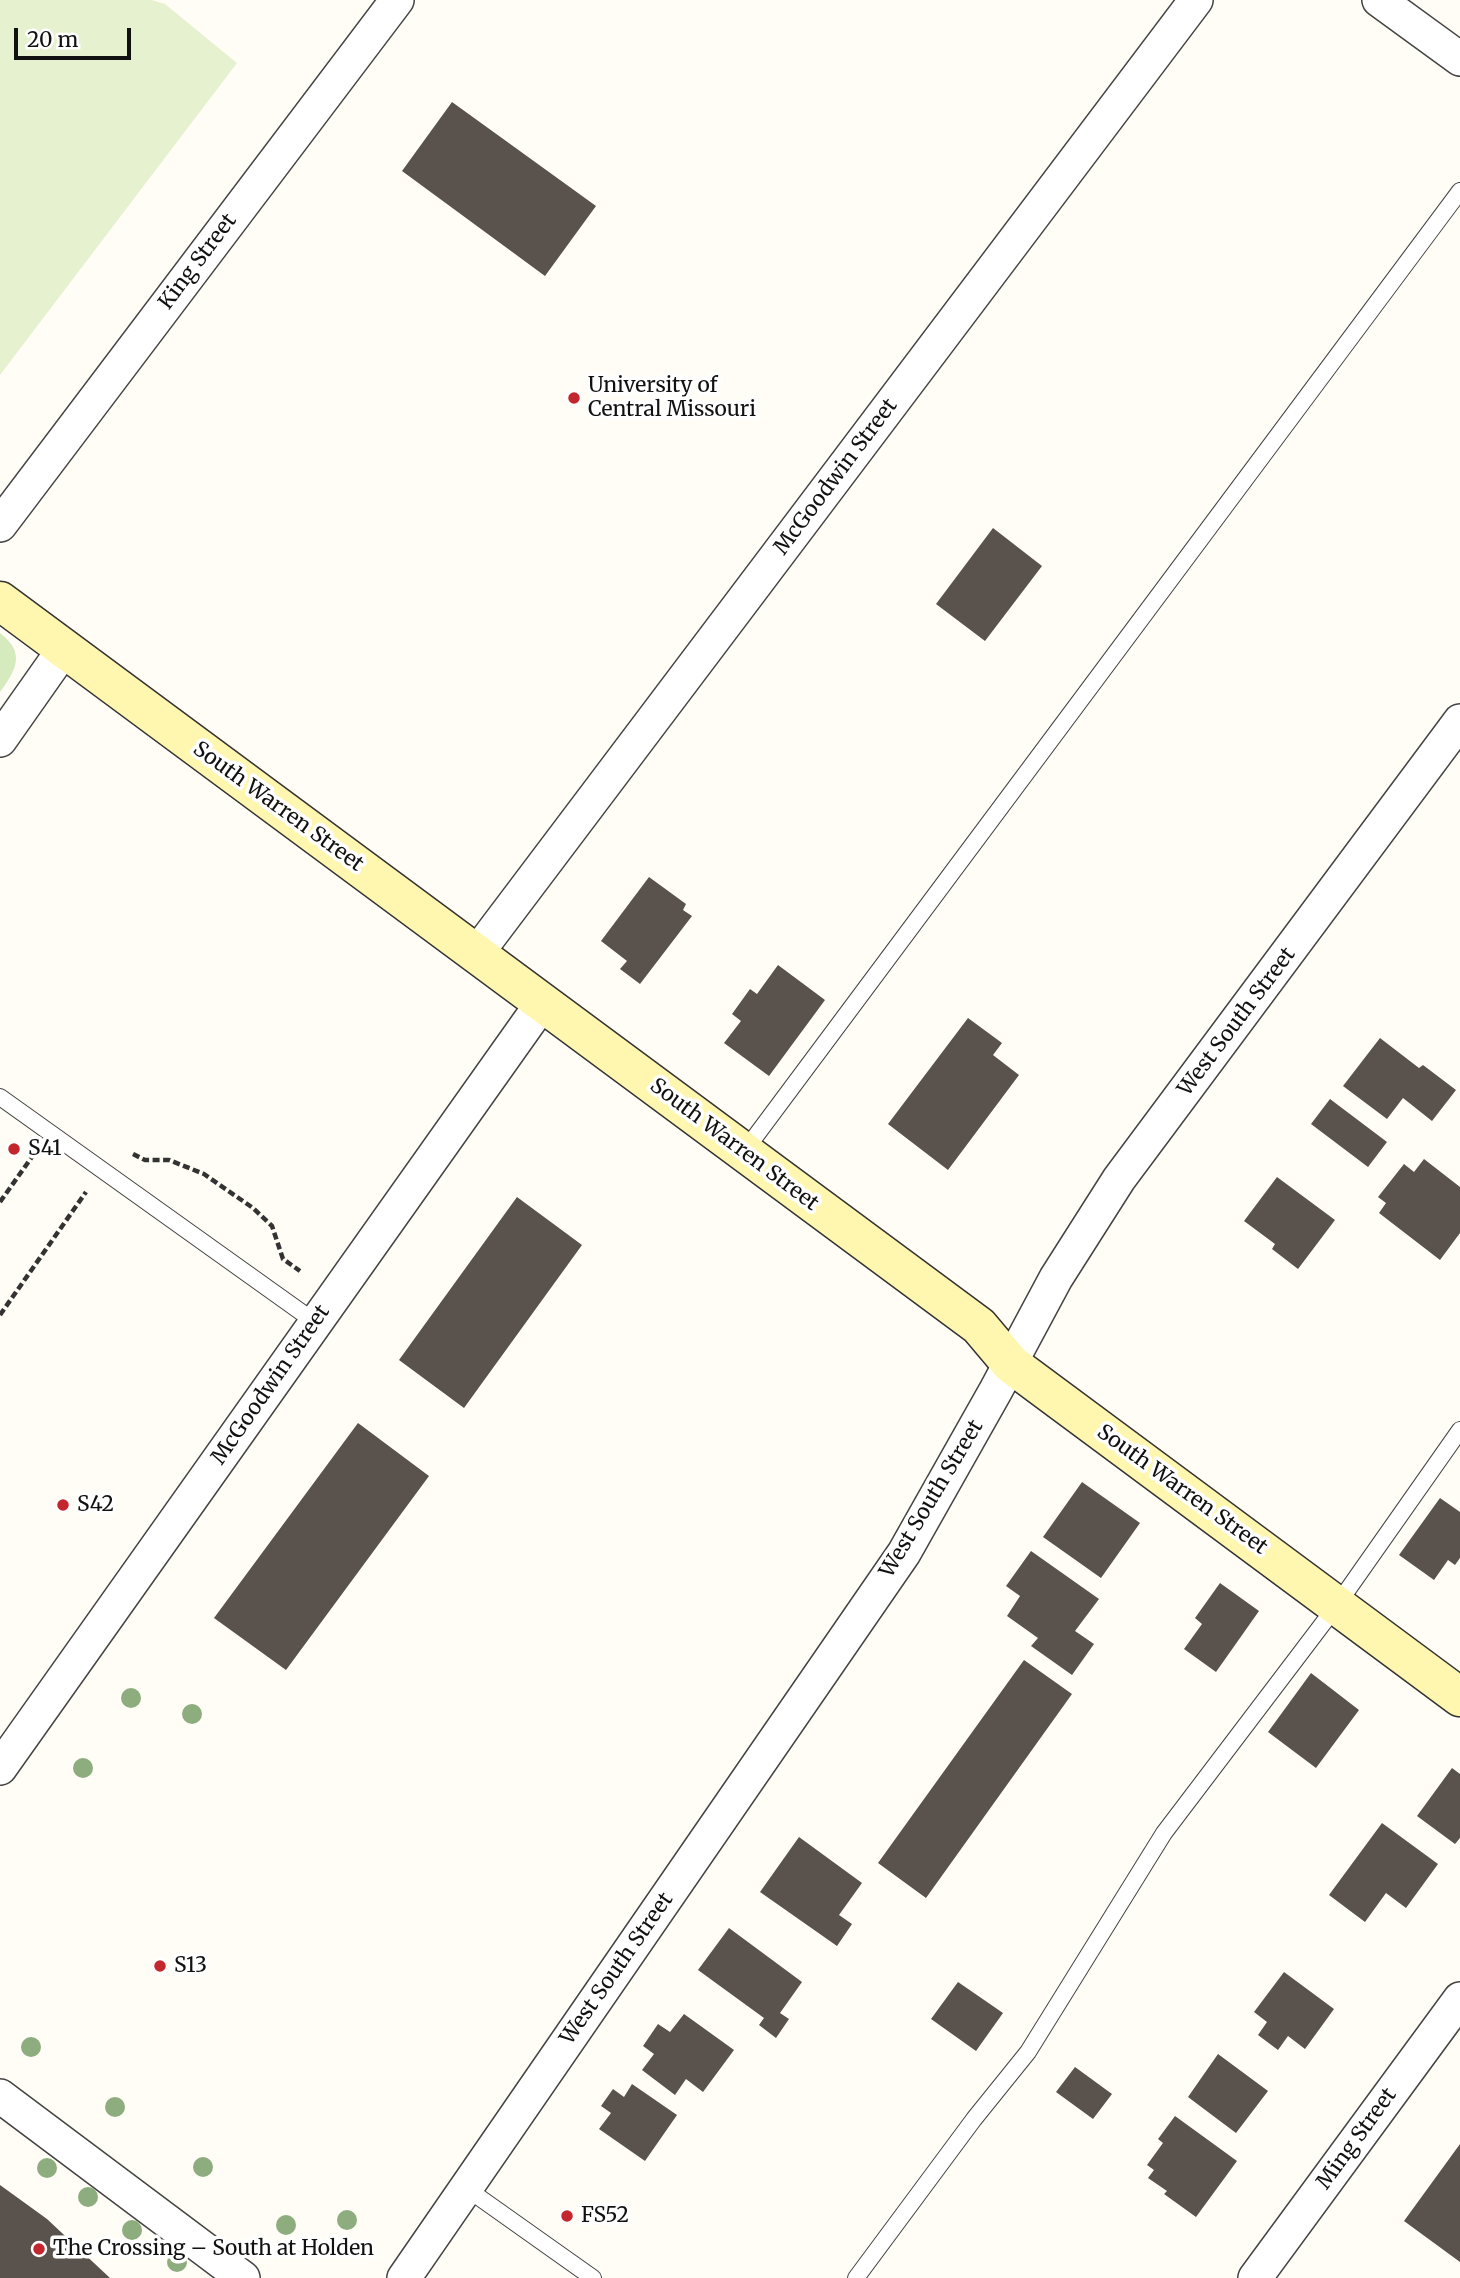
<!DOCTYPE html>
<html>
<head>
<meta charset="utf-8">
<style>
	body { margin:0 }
	#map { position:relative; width:1460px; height:2278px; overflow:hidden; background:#fffdf5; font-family:Merriweather,serif }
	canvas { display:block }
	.scale { position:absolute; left:14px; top:28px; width:117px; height:32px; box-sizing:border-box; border:4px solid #111; border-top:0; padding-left:9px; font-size:21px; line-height:24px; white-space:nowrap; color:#111; -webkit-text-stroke:5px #fff; paint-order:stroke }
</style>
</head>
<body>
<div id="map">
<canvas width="1460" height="2278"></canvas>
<div class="scale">20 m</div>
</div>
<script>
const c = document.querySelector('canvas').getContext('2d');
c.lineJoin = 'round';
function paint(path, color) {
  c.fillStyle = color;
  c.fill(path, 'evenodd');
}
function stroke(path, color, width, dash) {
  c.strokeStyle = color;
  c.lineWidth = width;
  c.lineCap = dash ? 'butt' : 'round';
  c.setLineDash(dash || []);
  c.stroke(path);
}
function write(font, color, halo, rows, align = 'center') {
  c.font = font + ' Merriweather,serif';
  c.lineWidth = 7;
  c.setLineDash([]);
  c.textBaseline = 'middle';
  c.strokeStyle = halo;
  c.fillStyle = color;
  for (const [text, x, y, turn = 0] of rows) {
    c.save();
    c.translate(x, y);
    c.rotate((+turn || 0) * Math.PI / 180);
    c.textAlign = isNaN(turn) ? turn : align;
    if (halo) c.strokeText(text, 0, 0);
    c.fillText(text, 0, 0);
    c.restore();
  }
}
paint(new Path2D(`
	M0,633C26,653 16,670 0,692Z`), '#d5ebbd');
paint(new Path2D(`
	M0,0H152L165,4L237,63L0,375Z`), '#e6f2cf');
paint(new Path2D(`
	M452,102L596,206L545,276L402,171Z
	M993,528L1042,566L985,641L936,604Z
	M649,877L686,904L683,910L692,916L640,984L620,969L627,961L601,941Z
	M778,965L825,1000L769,1076L724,1043L741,1021L732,1014L750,989L757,994Z
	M968,1018L1002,1043L993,1055L1019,1075L948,1170L888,1124Z
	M1380,1038L1419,1068L1423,1065L1456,1090L1432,1121L1403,1098L1387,1119L1343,1086Z
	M1330,1099L1387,1142L1368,1167L1311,1124Z
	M1424,1159L1460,1187V1233L1440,1260L1379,1213L1386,1203L1378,1197L1404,1164L1414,1172Z
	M1277,1177L1335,1220L1298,1269L1272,1249L1275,1244L1244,1221Z
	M517,1197L582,1245L464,1408L399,1360Z
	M358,1423L429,1476L286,1670L214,1618Z
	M1082,1482L1140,1523L1101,1578L1043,1537Z
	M1440,1498L1460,1512V1558L1455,1565L1448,1560L1434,1580L1399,1555Z
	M1031,1551L1099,1599L1075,1631L1094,1644L1072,1675L1031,1646L1038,1638L1007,1616L1020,1596L1006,1586Z
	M1220,1583L1259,1611L1216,1672L1184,1649L1202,1624L1195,1618Z
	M1024,1660L1072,1694L926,1898L878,1863Z
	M1311,1673L1359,1710L1316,1768L1268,1732Z
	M1452,1768L1460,1774V1838L1455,1844L1417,1816Z
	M1382,1823L1438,1864L1406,1908L1386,1893L1365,1922L1329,1895Z
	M799,1837L862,1883L839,1915L852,1924L837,1946L760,1892Z
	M729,1928L802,1982L780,2013L789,2019L776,2038L759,2025L764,2018L698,1970Z
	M1284,1972L1334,2009L1305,2049L1288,2036L1278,2050L1258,2035L1267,2022L1254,2012Z
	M958,1982L1003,2013L976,2051L931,2019Z
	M684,2014L734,2050L703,2092L686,2079L675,2095L642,2070L654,2054L643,2046L658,2024L670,2032Z
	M1218,2054L1268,2091L1236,2133L1188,2097Z
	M1075,2067L1112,2094L1093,2119L1056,2092Z
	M632,2084L677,2115L645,2161L599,2129L611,2113L601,2106L613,2089L624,2097Z
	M1175,2116L1237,2161L1196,2217L1164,2194L1167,2191L1148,2178L1154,2170L1147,2165L1163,2143L1158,2139Z
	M1460,2144V2262L1404,2221Z
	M0,2185L47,2219L110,2278H0Z`), '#5a524d');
const lane = new Path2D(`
	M0,1097L315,1322
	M743,1153L1460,191
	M466,2188L593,2278
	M856,2278L974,2119L1028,2052L1164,1833L1337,1605L1460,1430`);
const street = new Path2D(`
	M1379,0L1460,59
	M0,525L397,0
	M0,740L64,649
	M477,953L1196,0
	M0,1768L543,1002
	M0,2096L243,2278
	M404,2278L904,1553L996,1390L1056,1278L1119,1179L1460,721
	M1255,2278L1460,1999`);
const secondary = new Path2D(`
	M0,601L979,1326L1011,1364L1460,1697`);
stroke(lane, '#444', 18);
stroke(street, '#444', 36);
stroke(secondary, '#333', 41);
stroke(new Path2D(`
	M133,1154L145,1160H169L204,1174L253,1208L272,1226L283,1259L300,1271
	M0,1202L34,1154
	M0,1315L86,1192`), '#333', 4.5, [7, 3.5]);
stroke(lane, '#fff', 16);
stroke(street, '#fff', 33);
stroke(secondary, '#fff6b0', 38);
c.fillStyle = '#8dad7f';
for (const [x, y] of [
	[131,1698],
	[192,1714],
	[83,1768],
	[31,2047],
	[115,2107],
	[203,2167],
	[47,2168],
	[88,2197],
	[347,2220],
	[286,2225],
	[132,2230],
	[177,2262]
]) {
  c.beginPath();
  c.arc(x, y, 10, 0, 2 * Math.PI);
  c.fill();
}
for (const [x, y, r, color] of [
	[574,398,7,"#c4262e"],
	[14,1149,7,"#c4262e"],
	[63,1505,7,"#c4262e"],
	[160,1966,7,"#c4262e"],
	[567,2216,7,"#c4262e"],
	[39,2249,7,"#c4262e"]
]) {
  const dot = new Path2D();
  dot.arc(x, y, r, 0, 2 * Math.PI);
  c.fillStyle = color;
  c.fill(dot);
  stroke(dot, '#fff', 2.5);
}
write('21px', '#111', '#fff', [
	["King Street",198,262,-53],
	["McGoodwin Street",836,477,-53],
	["South Warren Street",278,807,36],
	["West South Street",1237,1022,-53],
	["South Warren Street",734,1145,37],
	["McGoodwin Street",271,1385,-55],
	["South Warren Street",1182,1490,36],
	["West South Street",932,1499,-59],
	["West South Street",617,1969,-55],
	["Ming Street",1357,2139,-54]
]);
write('21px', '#111', '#fff', [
	["University of",588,386],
	["Central Missouri",588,410],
	["S41",28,1149],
	["S42",77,1505],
	["S13",174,1966],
	["FS52",581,2216],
	["The Crossing – South at Holden",53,2249]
], 'left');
</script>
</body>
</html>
